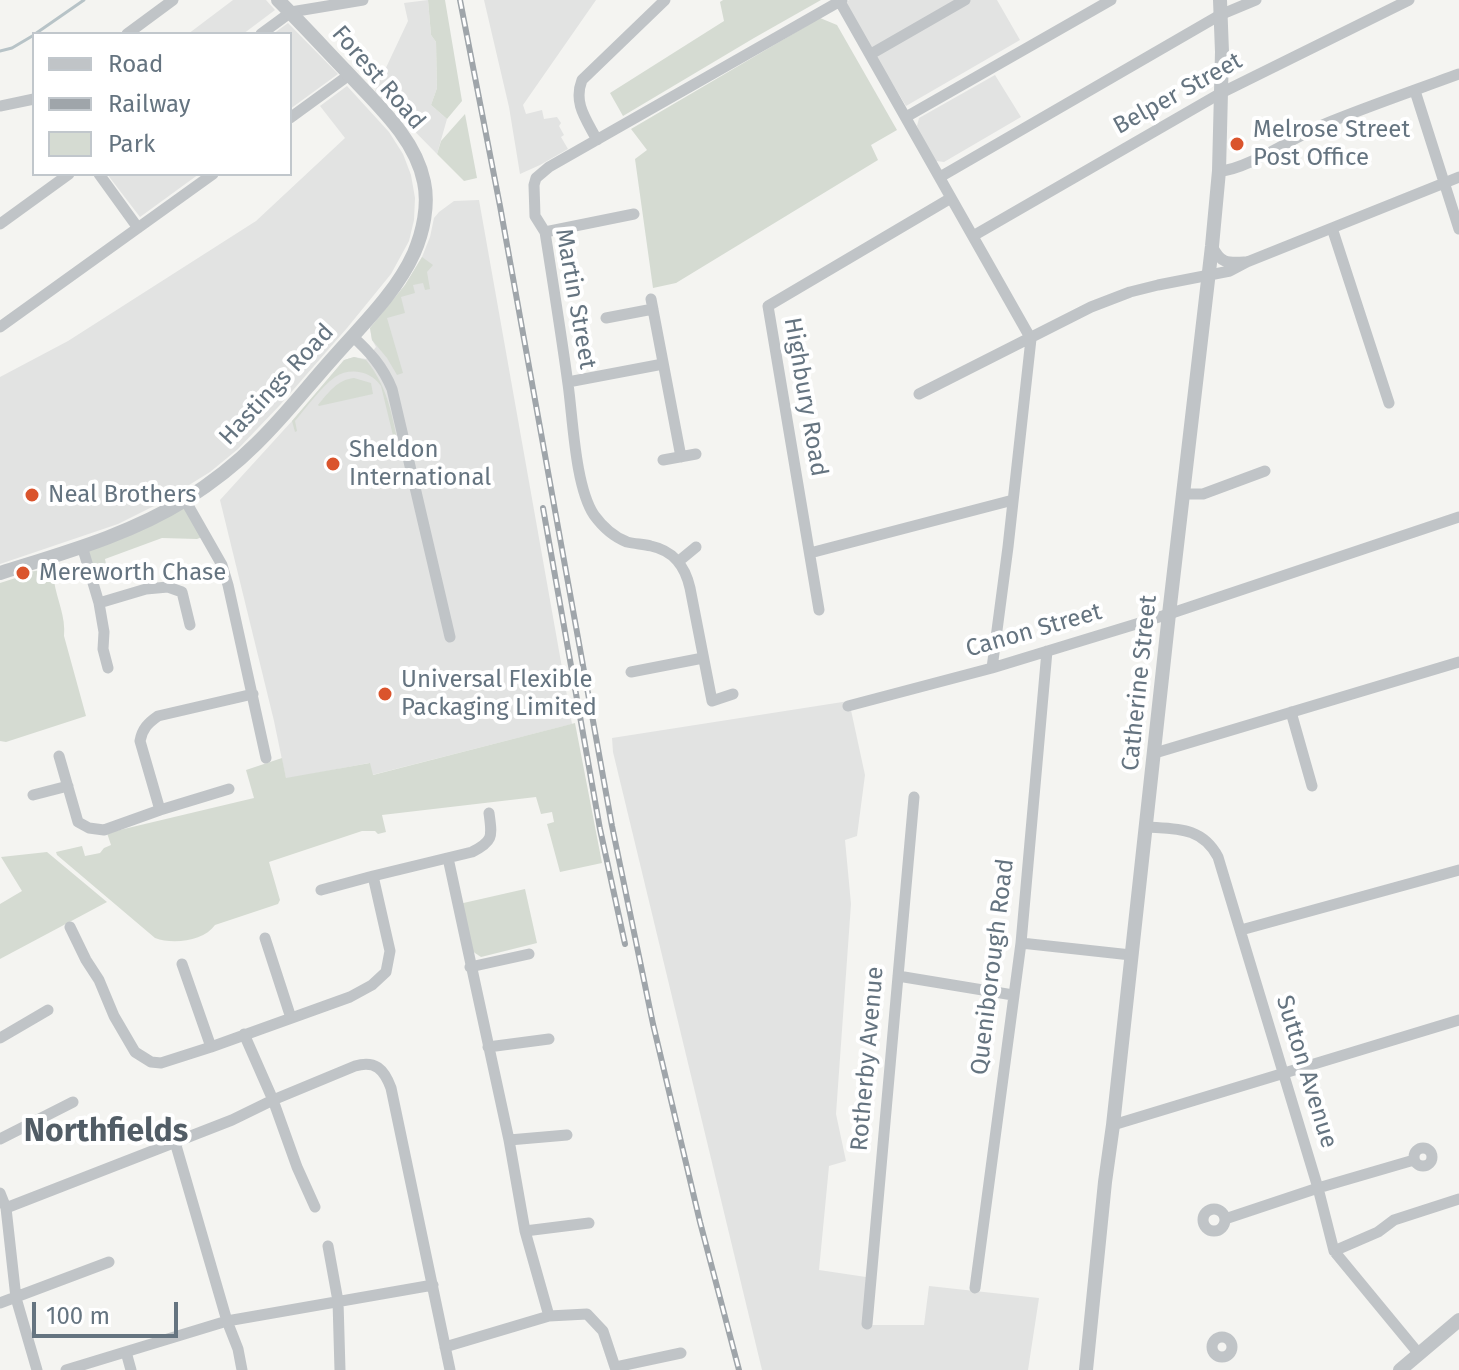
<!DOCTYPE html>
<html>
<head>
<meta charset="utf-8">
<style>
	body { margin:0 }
	#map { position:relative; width:1459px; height:1370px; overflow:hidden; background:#f4f4f1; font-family:"Fira Sans",sans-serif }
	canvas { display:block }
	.legend { position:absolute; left:32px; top:32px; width:260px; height:144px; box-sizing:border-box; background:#fff; border:2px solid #c1c7cc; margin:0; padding:10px 14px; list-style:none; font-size:24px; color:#657480 }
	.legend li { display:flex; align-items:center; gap:16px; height:40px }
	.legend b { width:40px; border:2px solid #c1c7cc }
	.scale { position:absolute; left:32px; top:1302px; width:146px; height:36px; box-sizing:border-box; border:4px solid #657480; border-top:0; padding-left:10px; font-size:24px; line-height:28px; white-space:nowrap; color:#657480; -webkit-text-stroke:6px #fff; paint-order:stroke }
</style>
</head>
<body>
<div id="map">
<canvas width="1459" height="1370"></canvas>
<ul class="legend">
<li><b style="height:10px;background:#c0c4c7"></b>Road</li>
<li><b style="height:10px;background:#9fa5aa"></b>Railway</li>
<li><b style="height:22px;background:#d5dbd2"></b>Park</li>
</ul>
<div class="scale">100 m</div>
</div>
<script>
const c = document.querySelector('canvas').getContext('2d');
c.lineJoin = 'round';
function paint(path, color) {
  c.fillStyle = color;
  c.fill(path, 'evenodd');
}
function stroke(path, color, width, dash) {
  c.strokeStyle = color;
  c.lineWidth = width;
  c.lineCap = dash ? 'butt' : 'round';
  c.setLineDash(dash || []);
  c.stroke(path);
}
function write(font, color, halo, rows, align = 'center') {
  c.font = font + ' "Fira Sans",sans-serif';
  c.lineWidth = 8;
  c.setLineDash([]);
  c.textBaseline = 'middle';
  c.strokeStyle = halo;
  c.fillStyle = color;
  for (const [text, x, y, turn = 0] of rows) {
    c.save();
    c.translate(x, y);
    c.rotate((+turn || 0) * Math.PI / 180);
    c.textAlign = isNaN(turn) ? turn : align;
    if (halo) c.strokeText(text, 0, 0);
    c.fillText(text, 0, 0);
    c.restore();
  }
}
paint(new Path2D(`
	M233,0H266L275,10L243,34H188Z
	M428,0L431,35L436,42L437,88L431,105L447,119L437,154L375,91L408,21L404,3Z
	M484,0H596L523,105L526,114L542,110L544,119L557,117L561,123L559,126L564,135L561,137L568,149L540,165L520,174L509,107Z
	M849,0H962L872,51L844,4Z
	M970,0H997L1020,40L906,106L875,55Z
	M288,23L338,74L290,109V34H273Z
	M995,75L1021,117L944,162L936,161L924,142L917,126L919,118Z
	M347,86L389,132L403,154L411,175L415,198L414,220L409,241L391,274L347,328L280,405L238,449L210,472L160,503L118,524L0,564V377L68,341L256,221L345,138L320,106Z
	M107,174H199L140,217Z
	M479,200L572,724L372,775L369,763L286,779L274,721L220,500L292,421L344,360L354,357L366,359L376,347L372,340L370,328L405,285L422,257L430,237L434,218L439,212L454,201Z
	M849,701L865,775L857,836L845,840L851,904L836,1114L846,1161L829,1166L819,1270L866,1277L864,1325H924L929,1286L1039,1298L1028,1370H762L613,752L612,738Z`), '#e2e3e2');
paint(new Path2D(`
	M428,0H445L462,101L447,119L431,105L437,88L436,42L431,35Z
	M723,0H821L754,38L623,116L610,93L724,21L720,2Z
	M820,18L837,25L897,130L871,145L878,160L676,283L653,288L635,159L647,150L631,129Z
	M465,114L477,178L464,181L437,154L441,141Z
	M422,257L433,265L427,272L430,289L425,290L423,283L413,285L415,293L401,297L405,313L387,318L403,373L397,375L387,358L372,340L370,328L405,285Z
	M354,357L366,360C389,388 392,417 400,452H397L381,386C371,371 350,367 335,377C321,387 306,408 295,421L297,431L295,432L292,421L344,360Z
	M354,378L371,383L373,394L319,406L318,405C329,392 337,380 354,378Z
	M185,500L205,536L197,539L162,538L105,559L107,569L93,574L82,546Z
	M47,569L49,577L54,581C57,600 66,617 64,636L86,716L6,742L0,741V583L25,575L29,572Z
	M575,723L602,863L560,872L547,824L554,822L552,812L541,814L536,797L382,815L386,832L378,834L375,831H362L269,862L280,900L278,904L215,925C204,941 173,945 155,938L57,855L56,852L82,846L85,856L100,853L104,848L111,845L107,833L254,798L246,770L282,758L286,778L370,763L373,775Z
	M47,852L107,902L0,959V904L22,891L1,857Z
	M525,889L537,943L481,957L469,949L459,904Z`), '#d5dbd2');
stroke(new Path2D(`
	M35,34L84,0
	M0,51L12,48L34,35`), '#b7c3c7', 3);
stroke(new Path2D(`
	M839,0L1031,339
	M127,34L173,0
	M261,34L291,12L363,0
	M871,54L965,0
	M1415,91L1459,229
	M0,106L34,99
	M906,117L1111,0
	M290,118L349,75
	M597,140C586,119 573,103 582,80L665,0
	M1219,171C1244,171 1295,137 1320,126C1366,107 1413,91 1459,74
	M99,174L138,228
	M940,177L1220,15L1256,0
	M0,224L69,174
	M1332,228L1389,403
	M545,232L634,214
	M973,236L1221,93L1409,0
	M1212,246C1221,264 1227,263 1246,262
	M651,299L681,457
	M606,318L653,309
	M0,327L213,174
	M352,336C370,352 383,367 392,389L450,637
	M568,382L663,364
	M919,394L1091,307L1130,292L1158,285L1230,271L1247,262L1459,177
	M663,460L696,454
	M1184,494H1203L1265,471
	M185,500L222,565L228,585L266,758
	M82,546L99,603L104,632L103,649L108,668
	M810,553L1013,500
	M679,561L696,547
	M99,603L146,589L168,587L182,592L190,625
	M819,610L768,306L951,198
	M992,668L1008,547L1031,339
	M631,672L703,658
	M733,694L712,701L690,588C685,566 674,551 651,546C643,544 635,544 627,542C614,537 602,526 594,515C575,486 573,419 568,384C561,333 553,283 545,232L535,216L534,185L536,178L549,167L842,0
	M848,706L992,668L1169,614L1459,517
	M1291,712L1312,786
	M1155,753L1459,662
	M59,756L78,822L89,828L104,830L160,810L229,789
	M33,795L68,786
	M160,810L140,741C142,729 148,723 158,716L253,694
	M1147,827C1177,829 1202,827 1218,857L1318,1188L1334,1251L1419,1354
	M448,858L509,1140L525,1231L549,1316
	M373,876L472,852C494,841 492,836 489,813
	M70,927L86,960L99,980L114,1016L135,1052L151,1062L161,1063L211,1047L350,997L372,985L386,972L390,951L373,876L321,890
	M1241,930L1459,870
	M265,938L291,1018
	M1021,943L1131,955
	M182,964L211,1047
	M470,967L529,954
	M898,976L1013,995
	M244,1034L273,1100L297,1167L315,1207
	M0,1038L48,1010
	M488,1047L549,1039
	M1113,1125L1459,1020
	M0,1139L73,1102
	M509,1140L567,1135
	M175,1142L227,1321L238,1349L242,1370
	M1414 1157a9 9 0 1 1 18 0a9 9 0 1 1-18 0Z
	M0,1193L6,1208L16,1298L37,1370
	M6,1208L232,1120L273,1100L355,1066C375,1060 384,1069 391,1088L450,1370
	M1203 1220a11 11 0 1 1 22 0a11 11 0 1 1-22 0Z
	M1225,1219L1318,1188L1414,1160
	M525,1231L589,1223
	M328,1246L338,1301L340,1370
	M1334,1251L1378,1232L1394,1220L1459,1199
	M975,1288L1021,943L1047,651
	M0,1303L109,1262
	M867,1324L914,797
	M1212 1347a10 10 0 1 1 20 0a10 10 0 1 1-20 0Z
	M445,1347L549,1316L587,1314L603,1331L616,1370
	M126,1352L131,1370
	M616,1367L681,1353
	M66,1370L227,1321L433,1285`), '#c0c4c7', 11);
stroke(new Path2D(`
	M0,573C63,553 129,535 185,500C210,484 235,465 256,444C284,417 307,387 333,358C361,326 396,293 414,253C423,232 429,205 424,182C415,137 375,103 345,70C323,47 301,23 278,0
	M1086,1370L1105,1182L1113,1125L1169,614L1212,246L1219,171L1222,52L1220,0
	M1400,1370L1459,1320`), '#c0c4c7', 14);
const rail = new Path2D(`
	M460,0L500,206L612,826L653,1024L700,1222L739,1370
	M543,508L600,829L625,944`);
stroke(rail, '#9fa5aa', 6);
stroke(rail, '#fff', 3, [9]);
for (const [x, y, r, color] of [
	[1237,144,8,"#da542c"],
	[333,464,8,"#da542c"],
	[32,495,8,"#da542c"],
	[23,573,8,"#da542c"],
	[385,694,8,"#da542c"]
]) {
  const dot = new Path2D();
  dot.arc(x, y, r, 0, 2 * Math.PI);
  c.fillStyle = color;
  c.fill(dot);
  stroke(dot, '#fff', 3);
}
write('24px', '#657480', '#fff', [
	["Forest Road",378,78,49],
	["Belper Street",1178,94,-29],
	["Martin Street",575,299,80],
	["Hastings Road",277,385,-47],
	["Highbury Road",805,397,80],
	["Canon Street",1034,631,-16],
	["Catherine Street",1140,683,-84],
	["Queniborough Road",993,967,-83],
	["Rotherby Avenue",868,1059,-85],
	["Sutton Avenue",1306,1072,73]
]);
write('24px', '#657480', '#fff', [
	["Melrose Street",1253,130],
	["Post Office",1253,158],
	["Sheldon",349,450],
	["International",349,478],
	["Neal Brothers",48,495],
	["Mereworth Chase",39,573],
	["Universal Flexible",401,680],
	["Packaging Limited",401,708]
], 'left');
write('bold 32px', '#525d66', '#fff', [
	["Northfields",106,1132]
]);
</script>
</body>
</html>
